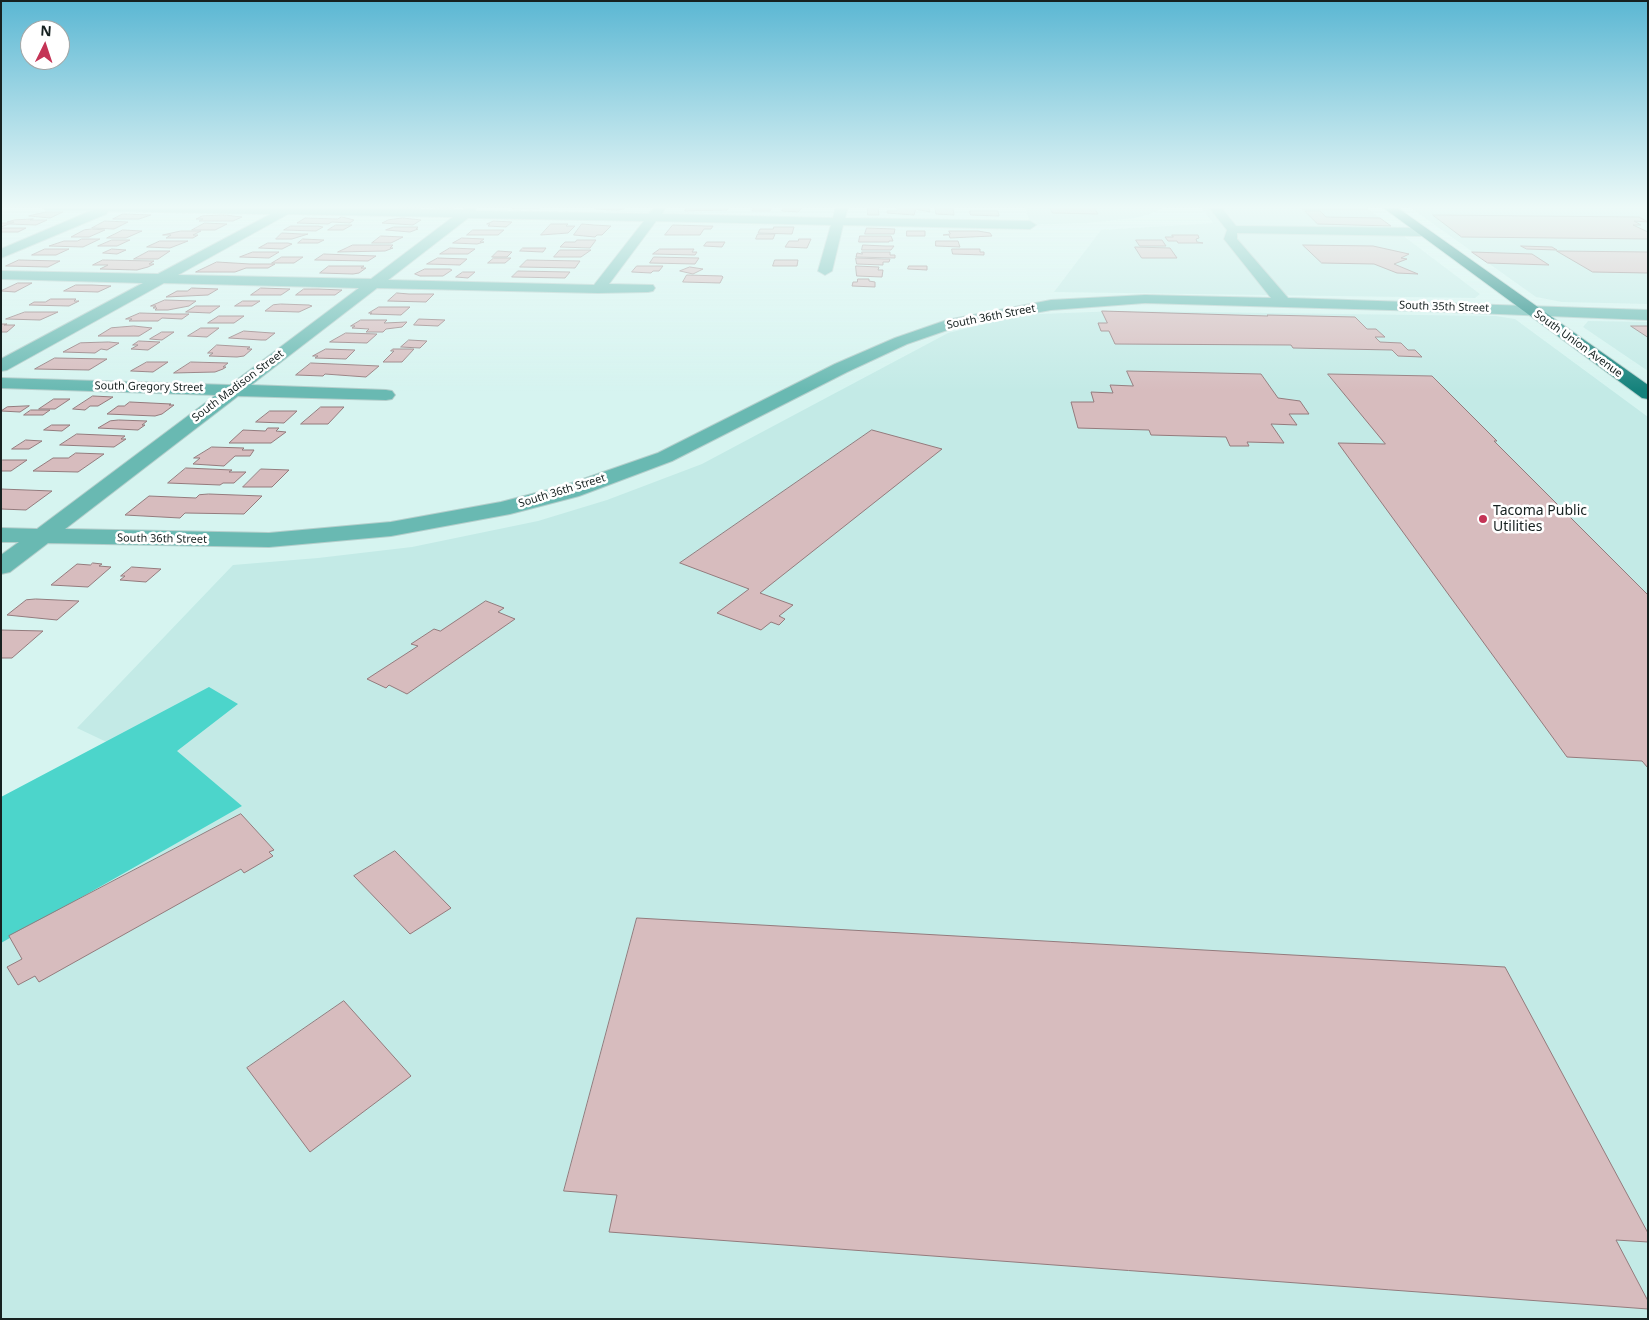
<!DOCTYPE html>
<html>
<head>
<meta charset="utf-8">
<style>
	body { margin:0 }
	#map { position:relative; width:1649px; height:1320px; overflow:hidden; background:#d6f4f0; font-family:"Noto Sans",sans-serif }
	canvas { display:block }
	.frame { position:absolute; inset:0; border:2px solid #162120; pointer-events:none }
	.north { position:absolute; left:20px; top:20px; width:50px; height:50px; box-sizing:border-box; background:#fff; border:1px solid #a2a6a6; border-radius:50%; rotate:4deg; font-size:14px; font-weight:700; line-height:20px; text-align:center; color:#162120 }
	.north::after { content:''; display:block; margin:auto; width:18px; height:22px; background:#c43456; clip-path:polygon(50% 0,100% 100%,50% 72%,0 100%) }
</style>
</head>
<body>
<div id="map">
<canvas width="1649" height="1320"></canvas>
<div class="frame"></div>
<div class="north">N</div>
</div>
<script>
const c = document.querySelector('canvas').getContext('2d');
c.lineJoin = 'round';
function paint(path, color) {
  c.fillStyle = color;
  c.fill(path, 'evenodd');
}
function stroke(path, color, width, dash) {
  c.strokeStyle = color;
  c.lineWidth = width;
  c.lineCap = dash ? 'butt' : 'round';
  c.setLineDash(dash || []);
  c.stroke(path);
}
function write(font, color, halo, rows, align = 'center') {
  c.font = font + ' "Noto Sans",sans-serif';
  c.lineWidth = 5;
  c.setLineDash([]);
  c.textBaseline = 'middle';
  c.strokeStyle = halo;
  c.fillStyle = color;
  for (const [text, x, y, turn = 0] of rows) {
    c.save();
    c.translate(x, y);
    c.rotate((+turn || 0) * Math.PI / 180);
    c.textAlign = isNaN(turn) ? turn : align;
    if (halo) c.strokeText(text, 0, 0);
    c.fillText(text, 0, 0);
    c.restore();
  }
}
paint(new Path2D(`
	M1025,206H1166L1150,214L1135,218L1087,223L1030,225Z
	M1200,206H1364L1480,294L1475,298L1054,292L1101,230L1213,223Z
	M1408,206H1648V304L1562,302L1536,297Z
	M1118,311L1496,316L1515,319L1648,417V1319H1V933L242,806L77,728L233,565L318,558L412,547L538,521L607,500L702,464L948,333L1001,320L1040,314Z
	M1588,321L1648,322V371L1583,327Z`), '#c3eae6');
paint(new Path2D(`
	M209,687L238,704L177,751L242,806L1,943V797Z`), '#4cd5cb');
const building = new Path2D(`
	M514,206H542L538,209H513Z
	M598,206H627L624,209L617,210L595,209Z
	M688,206H712L729,207L727,210L685,211Z
	M758,206H773L770,211H752L754,207Z
	M785,206H804L798,212L782,211Z
	M868,206H878L879,215H868Z
	M915,206H928L930,212L916,209L914,215L887,213V211H897V208Z
	M1049,206H1093L1098,214L1053,213Z
	M1299,206H1364L1368,209H1303Z
	M939,207L953,208L954,215L936,214L935,209Z
	M970,211H998L999,216L971,215Z
	M1305,211H1320L1326,217L1380,218L1391,226L1318,224Z
	M46,212H63L50,218L29,216Z
	M123,214L151,215L139,219H113Z
	M225,215L242,217L233,221H199L203,219H196L202,216Z
	M1433,215L1639,217L1648,222L1634,221L1641,225H1633L1648,232V239L1462,237Z
	M342,217L354,220L350,223L332,222L328,224L297,223L305,218L337,219Z
	M403,218L421,220L413,225L382,223L388,220Z
	M33,219L30,220H47L36,225L9,224L1,227V223H12L14,222H7L14,220Z
	M105,221L128,222L114,229L92,228Z
	M494,221L512,222L506,227L488,226L490,224H487Z
	M205,223L227,224L215,230H192Z
	M551,224H568L566,226H575L568,233L541,235Z
	M582,224L594,225L611,226L602,235H597L595,237L574,235Z
	M336,225H352L343,230H328Z
	M673,225L707,226H713L711,229H704L700,235H665Z
	M291,226H318L323,227L316,231L284,230Z
	M394,227H418L416,229H418L410,232L386,230Z
	M774,227H794L792,234L758,233L760,229H773Z
	M1,228H26L18,232H1Z
	M867,228L895,229L894,234H865Z
	M92,229L105,230L89,237H71L84,230Z
	M123,230L142,231L126,238H107Z
	M473,230H504L498,235H467Z
	M181,231H201L193,235H198L193,238H166L171,235H163Z
	M907,231H925V236H907Z
	M949,231H978L990,233L992,236L950,238L949,235H943L950,234Z
	M282,233L302,234H308L292,239H276Z
	M758,234H775L773,239H756Z
	M1172,235H1198L1199,238L1196,239L1197,242L1203,243H1178L1177,241H1168L1165,237H1173Z
	M381,236L403,237L391,243H372Z
	M860,236H891L893,241H889V242H859Z
	M462,238L484,239L480,242H484L477,244L453,243Z
	M82,239H100L83,247L49,246L64,241H77Z
	M303,239L324,240L318,243H298Z
	M799,239H811L807,248L785,247L789,241H798Z
	M112,240H130L117,246H98Z
	M577,240H596L590,248L560,247L565,242H575Z
	M1136,240H1162L1166,246H1140Z
	M160,241H188L170,248L147,247Z
	M936,241H958L960,247L936,246Z
	M707,242H725L722,247L704,246Z
	M268,243H288L292,244L282,249L259,248Z
	M353,245H393L390,248H393L385,251L338,252Z
	M863,245L885,246H894L891,250H862Z
	M1303,245L1373,246L1409,254L1401,258L1407,259L1394,264L1418,274L1397,273L1374,264L1322,263Z
	M1521,246L1552,247L1557,250L1527,249Z
	M1135,247L1170,248L1177,258H1142Z
	M450,248L475,249L468,254H440Z
	M523,248H546L543,252L520,251Z
	M45,249H69L56,255H32Z
	M112,249L126,250L117,254L103,253Z
	M660,249H694L692,252H697L695,255L653,254Z
	M952,249H980V252H984V255L953,254Z
	M560,250H591L581,257H554Z
	M149,251H170L158,259H134Z
	M498,251L512,252L507,257H492Z
	M1557,251L1648,252V273L1593,272Z
	M253,252H279L269,258L240,257Z
	M862,252H890V255H895V258L856,257L857,253L862,254Z
	M1472,252L1532,254L1549,265L1488,263Z
	M324,254L376,256L368,261L315,260Z
	M282,257H303L294,263H272Z
	M654,257L699,258L695,264L650,263Z
	M438,258L467,259L460,265L427,264Z
	M494,258H511L505,263H488Z
	M856,258L884,259H890L889,262H883V265L857,264Z
	M19,260L60,261L48,267L6,266Z
	M103,260L154,261L149,264H154L148,267L137,270L100,269L108,265H93Z
	M527,260L580,261L575,268L520,267Z
	M775,260H798L797,266H773Z
	M217,262L250,264H275L268,268H246L235,272H196Z
	M329,266H364L361,268H366L359,273L353,274L320,273Z
	M637,266H663L659,271H653L651,273L632,272Z
	M856,266L879,267L878,270H883L882,277L857,276Z
	M909,266H927V270L908,269Z
	M690,267L703,269L693,274L680,271Z
	M425,269H450L452,270L443,276H420L415,274Z
	M518,271L570,272L565,278L512,277Z
	M463,272H475L468,278L456,277Z
	M687,275L722,276L723,277L720,283L683,282Z
	M858,279H869V281L875,282V287L852,286L853,282H857Z
	M18,283H32L15,292L1,291Z
	M76,285H92L111,286L98,292L64,291Z
	M192,288L218,289L208,295L166,297L177,291H187Z
	M261,288L290,289L281,295H251Z
	M304,289H318L342,290L335,295H296Z
	M397,293L409,294H434L426,302L388,301Z
	M51,299H76L74,301H79L69,306L29,305L34,302H45Z
	M165,300L196,301L189,306L168,310H155L157,308H153L156,306H151Z
	M243,301H260L252,306H235Z
	M281,304L309,305L312,306L299,312L265,311L273,305Z
	M196,306H220L210,313L186,312Z
	M379,307H410L401,315L370,314L372,313H369Z
	M1102,311L1268,316L1267,315L1355,317L1367,329H1376L1385,337H1375L1380,342L1401,343L1408,350H1415L1422,357L1398,356L1392,350L1293,348L1291,345L1115,344L1109,331H1101L1098,323H1107Z
	M25,312H58L40,320L6,319Z
	M140,313L173,314H189L182,319L162,318L158,321H129L132,319H126Z
	M219,316H244L234,323H208Z
	M419,319L445,320L438,326L414,325Z
	M361,320H387L384,323L407,322L402,327L386,329L383,332H366L369,329L352,328L355,326H351Z
	M1,324H7L4,325H15L7,332H1Z
	M134,326L152,328L139,336H98L111,328Z
	M1631,326H1648V337Z
	M201,328H219L207,337L188,336Z
	M244,331L272,333H275L266,340H261L229,338Z
	M162,332H174L162,340L150,339Z
	M346,333L377,334L367,343L330,342Z
	M409,340L427,341L420,348L401,347Z
	M139,341L160,342L148,350L131,349L138,345H133Z
	M109,342L119,343L107,350L101,349L95,353L63,352L80,343Z
	M217,345L250,347L247,349H252L244,356L237,357L209,356L213,353H208Z
	M326,349L355,350L346,359L315,358L318,356H313Z
	M393,349H414L402,362H383L394,351H391Z
	M55,358L107,359L89,370L35,369Z
	M147,362H168L153,372L131,371Z
	M191,362L228,363L223,367H226L223,369L215,372L174,373Z
	M311,363L379,366L366,377L325,374L323,376L296,375Z
	M1127,371L1261,374L1278,398L1300,401L1309,414H1289L1297,425L1271,424L1284,443L1247,442L1249,446H1230L1226,437L1151,435L1149,430L1078,428L1071,402H1094L1091,392L1113,393L1110,385L1133,386Z
	M1328,374L1432,376L1497,441H1494L1648,595V768L1642,761L1567,757L1338,443L1385,444Z
	M93,396L113,397L98,406H90L85,410L73,409Z
	M54,399H70L55,409H39Z
	M130,402L171,404L169,405H174L162,414L155,416L107,414L118,406H124Z
	M29,406L20,412L1,411L7,407Z
	M321,407H344L328,424H301Z
	M31,410H50L43,415H24Z
	M270,411H297L284,423L256,422Z
	M119,420L147,421L142,425H145L138,430L98,428L110,421Z
	M52,425H70L62,431L44,430Z
	M268,428H279L276,431L286,432L271,443H229L243,430L265,431Z
	M872,430L942,449L760,593L793,605L779,616L785,619L779,625L771,622L761,630L717,613L749,589L680,563Z
	M77,434L125,436L121,439H126L114,447L60,445Z
	M26,440L42,441L29,449H12Z
	M212,447L244,448L242,450H254L250,456H235L224,466L193,464L200,458H194Z
	M76,453L104,454L78,472L33,471L53,458H68Z
	M3,460H27L11,471H1V461Z
	M186,468L232,470L229,472H246L234,483H223L220,485L168,483Z
	M261,469L289,470L272,487H243Z
	M1,489L52,491L26,510L1,509Z
	M209,494L262,496L244,514L185,513L180,518L125,515L149,496L196,498L199,495Z
	M93,563L102,564L99,566L111,567L88,587L51,585L77,564L90,565Z
	M132,567L161,569L146,582L120,580L125,576H121Z
	M36,599L79,601L57,620L7,615L26,600Z
	M486,601L504,608L498,612L515,619L407,694L389,685L386,688L367,679L418,646L411,644L434,629L440,631Z
	M1,630L43,631L12,658H1Z
	M241,814L274,850L269,852L273,856L244,873L241,869L39,982L35,976L18,985L7,967L22,959L9,936Z
	M395,851L451,908L410,934L354,876Z
	M637,918L1505,967L1648,1233V1242L1616,1240L1648,1301V1309L609,1232L617,1195L564,1191Z
	M344,1001L411,1076L310,1152L247,1068Z`);
paint(building, '#d7bcbe');
stroke(building, '#947b7d', 1);
const minor = new Path2D(`
	M40,206H226L463,210L471,206L475,207L476,211L649,214L656,206H666L662,214L833,218L836,206H848L845,218L1030,221L1036,225L1030,229L843,225L832,271L825,275L818,271L831,225L656,221L609,284L653,285L655,288L653,291L648,292L598,293L377,288L251,385L386,390L392,391L395,395L392,399L386,400L238,396L65,529L269,533L391,522L501,502L563,486L658,453L835,364L895,338L947,320L1051,300L1145,295L1271,298L1224,239L1227,230L1208,206H1220L1236,226L1422,228L1428,232L1422,236L1237,233V239L1288,298L1648,310V320L1425,311L1145,303L1051,310L956,327L907,344L847,372L672,461L579,496L510,514L391,536L269,547L48,543L10,572L1,574V555L19,542H1V528L37,529L216,395L1,388V378L230,385L359,288L164,283L7,370L1,371V359L143,283L1,279V271L158,274L271,214L108,211L106,214L1,258V249L93,210H46ZM288,214L453,217L371,279L178,275ZM468,218L644,221L594,285L388,280Z`);
const major = new Path2D(`
	M1381,206H1395L1648,385V399L1642,398Z`);
stroke(minor, '#b3cecb', 2);
stroke(major, '#b3cecb', 2);
paint(minor, '#69b9b2');
paint(major, '#14817b');
const sky = c.createLinearGradient(0, 0, 0, 391);
sky.addColorStop(0, '#5bb7d3');
sky.addColorStop(0.53, '#edfaf8');
sky.addColorStop(1, '#edfaf800');
c.fillStyle = sky;
c.fillRect(0, 0, 1649, 391);
for (const [x, y, r, color] of [
	[1483,519,5,"#c43456"]
]) {
  const dot = new Path2D();
  dot.arc(x, y, r, 0, 2 * Math.PI);
  c.fillStyle = color;
  c.fill(dot);
  stroke(dot, '#fff', 2);
}
write('11px', '#162120', '#fff', [
	["South 35th Street",1444,307,2],
	["South 36th Street",991,317,-11],
	["South Union Avenue",1578,344,36],
	["South Madison Street",238,386,-37],
	["South Gregory Street",149,387,1],
	["South 36th Street",562,491,-17],
	["South 36th Street",162,539,1]
]);
write('14px', '#162120', '#fff', [
	["Tacoma Public",1493,511],
	["Utilities",1493,527]
], 'left');
</script>
</body>
</html>
